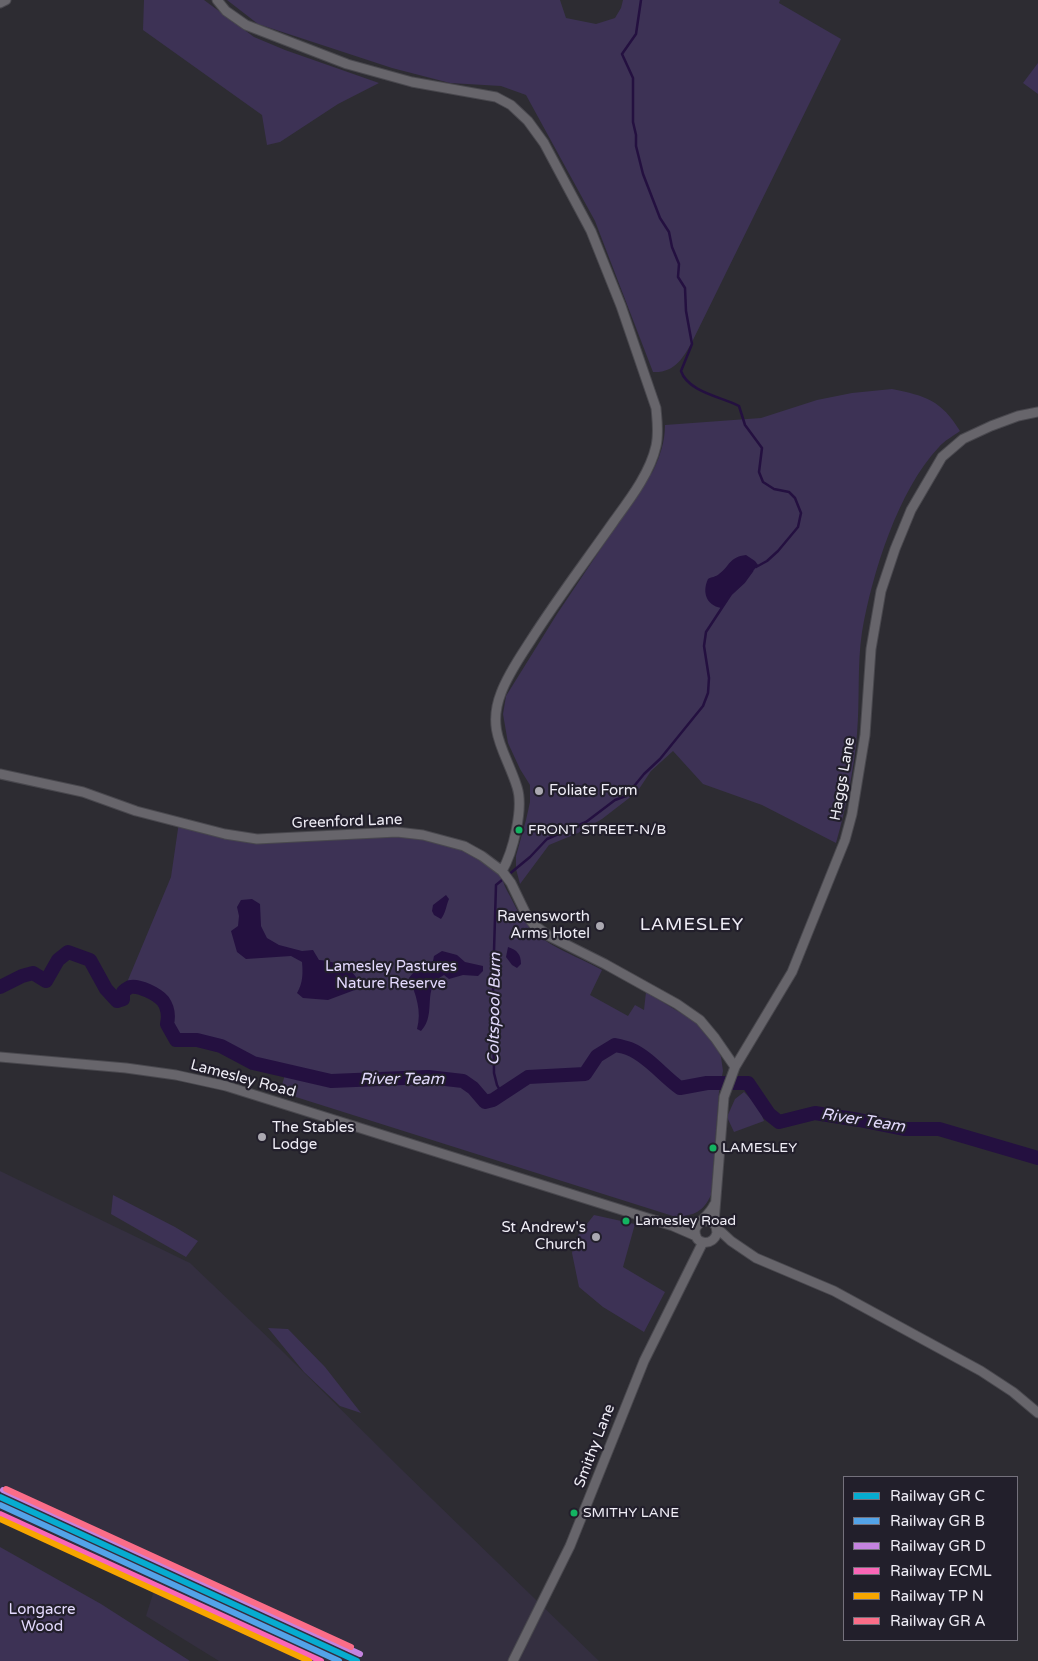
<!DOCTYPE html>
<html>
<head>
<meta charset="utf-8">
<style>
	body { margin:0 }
	#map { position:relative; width:1038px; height:1661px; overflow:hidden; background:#2d2c32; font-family:"Varela Round",sans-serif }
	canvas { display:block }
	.legend { position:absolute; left:843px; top:1476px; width:175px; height:165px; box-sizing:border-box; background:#221f2b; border:1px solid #74717c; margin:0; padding:6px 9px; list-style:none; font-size:15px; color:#efedf6 }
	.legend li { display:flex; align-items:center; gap:10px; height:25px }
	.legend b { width:25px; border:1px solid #74717c }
</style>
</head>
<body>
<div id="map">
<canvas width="1038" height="1661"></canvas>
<ul class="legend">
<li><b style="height:6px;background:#06acd0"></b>Railway GR C</li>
<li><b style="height:6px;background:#53a3e8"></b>Railway GR B</li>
<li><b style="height:6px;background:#c483df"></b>Railway GR D</li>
<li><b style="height:6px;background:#fa66b7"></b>Railway ECML</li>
<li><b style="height:6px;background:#f7a600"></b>Railway TP N</li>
<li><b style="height:6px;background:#fb6d88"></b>Railway GR A</li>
</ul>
</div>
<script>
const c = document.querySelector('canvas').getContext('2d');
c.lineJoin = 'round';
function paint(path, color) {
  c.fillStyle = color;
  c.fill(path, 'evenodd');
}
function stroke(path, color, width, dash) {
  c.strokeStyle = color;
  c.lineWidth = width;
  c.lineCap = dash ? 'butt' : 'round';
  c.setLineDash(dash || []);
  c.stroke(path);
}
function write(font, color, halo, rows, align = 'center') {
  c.font = font + ' "Varela Round",sans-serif';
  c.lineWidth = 4.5;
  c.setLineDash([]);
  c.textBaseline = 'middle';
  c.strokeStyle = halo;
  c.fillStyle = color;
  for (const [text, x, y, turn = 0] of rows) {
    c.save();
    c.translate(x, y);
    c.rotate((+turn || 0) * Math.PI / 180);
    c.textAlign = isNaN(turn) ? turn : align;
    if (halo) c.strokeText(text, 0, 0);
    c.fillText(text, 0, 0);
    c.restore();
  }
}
paint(new Path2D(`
	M0,1171L190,1263L280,1349L400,1468L599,1661H219L146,1616L156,1584L39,1527L0,1519Z`), '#342f40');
paint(new Path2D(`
	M144,0H204L254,37L285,50L379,83L338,104L280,142L267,145L262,115L143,30Z
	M227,0H560L566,18L596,24L615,18L621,8L623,0H780L779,3L841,39L692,342C683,358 675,373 653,372L595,221L526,95L501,86L450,83L392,68L258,24Z
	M1038,63V94L1023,83Z
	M892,389C926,396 941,400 960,431C953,436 944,441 939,447C898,490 872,574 862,632C857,665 860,700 857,734C854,770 846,808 836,843L762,805L703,784L673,751L651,771L637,792L602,819L578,833L549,845L520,884L516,869V856L526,820L530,802V785L520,769L508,743L503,714L506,696L557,614L653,471C660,456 665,442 665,425L761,418L817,400L852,393Z
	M179,822L257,839L397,832L446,840L502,871C502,884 506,888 512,900C532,944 564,949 602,970L590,995L628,1016L635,1005L644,1010L646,992L699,1024L716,1046L721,1057L723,1071L719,1092L711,1195C703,1212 695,1215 676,1217L280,1092L286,1071L253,1063L221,1046L197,1040H176L167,1024L169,1015L162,1000L152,993L136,987L129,988L123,992L171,877Z
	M744,1092L759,1107L764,1121L734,1132L727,1117L735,1099Z
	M113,1195L175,1227L198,1241L186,1257L111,1214Z
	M594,1215L635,1224L623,1267L665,1292L644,1332L603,1307L579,1287L572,1253L575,1239Z
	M268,1328L288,1329L325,1367L361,1413L340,1406L304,1372Z
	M0,1547L101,1604L190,1661H0Z`), '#3d3255');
paint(new Path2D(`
	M746,555L755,561L758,565L744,582L731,594L721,608C706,605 702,592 708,579C711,577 716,577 719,574C730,566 729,557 746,555Z
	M446,895L449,899C446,906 446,912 441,919L434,915L432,911L433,905Z
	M252,899L260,904L261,926L267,938L279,945L302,951L313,950L319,960C336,961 359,970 360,988L328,1000L303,998L297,993C303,983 303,973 302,962L291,956L246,959L237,952L231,931L238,926L239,916L237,907L241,900Z
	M508,947C517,950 521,954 521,964L517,968L512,965L506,957Z
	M442,951L457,955L465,962L483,966V971L478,976L463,975L449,979L444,975C420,987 438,1013 421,1031L417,1029C422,1011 416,995 409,978C416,969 422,963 433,961L434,956Z`), '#241040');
stroke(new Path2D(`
	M641,0L636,34L622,54L633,78V122L636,135V146L643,174L660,218L669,232L672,247L679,264L678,277L685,288L686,311L692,344L681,371C688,392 722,397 739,406L745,425L762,448L759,472L763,482L774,489L789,492L795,498L801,513L798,527L778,551L767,561L756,567
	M502,1094L497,1085L494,1073L493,984L496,885L530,857L547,839L586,822L615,800L626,796L644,774L660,759L703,706L708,693L709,678L704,646L706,632L731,594L744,582L752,571`), '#241040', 2.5);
stroke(new Path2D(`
	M0,987L22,976L33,973L46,981L58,960L68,952L90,960L106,989L117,1001L123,999V992C124,991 128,988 130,987C139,985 157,994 163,1001C168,1008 169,1015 167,1024L176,1040H197L221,1046L253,1063L331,1081L428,1077L463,1081L473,1088L485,1102L493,1100L528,1077L585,1074L597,1056L615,1045C620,1046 625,1047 630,1049C649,1057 663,1076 680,1088L707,1083H748L769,1114L779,1122L815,1113L859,1120L904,1129H939L1038,1158`), '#241040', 14);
const minor = new Path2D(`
	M217,0L226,11L246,25L347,64L412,82L496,97L511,105L528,121L544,143L591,231L621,306L656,408C657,420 659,433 656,446C650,473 630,499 614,521C586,561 557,599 531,640C520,657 508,674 501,693C486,731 506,752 517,787C524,808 513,852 502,871
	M0,3L6,0
	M0,774L83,792L136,811L225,834L257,839L397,832L423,835L464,846L482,856L502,871L511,883L526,914L534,925L549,936L605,964L677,1004L700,1020L715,1038L735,1067
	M0,1057L126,1068L176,1075L226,1086L673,1226L696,1236
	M701,1221H711L716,1226L717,1233C713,1246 695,1246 695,1231C695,1224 710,1215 714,1205
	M714,1223L724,1097L735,1067L792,972L845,840L852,814L865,735L871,649L881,591L895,549L911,510L942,457L963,439L991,426L1018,416L1038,412
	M717,1228L731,1241L756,1258L834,1291L981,1371L1013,1392L1038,1413
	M513,1661L570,1546L644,1361L703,1242`);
stroke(minor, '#49484e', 11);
stroke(minor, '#67656b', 9);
stroke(new Path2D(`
	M0,1497L357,1661`), '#06acd0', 6);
stroke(new Path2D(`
	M0,1505L339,1661`), '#53a3e8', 6);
stroke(new Path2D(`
	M3,1490L360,1654`), '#c483df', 6);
stroke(new Path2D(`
	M0,1514L321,1661`), '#fa66b7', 6);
stroke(new Path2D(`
	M0,1519L309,1661`), '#f7a600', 6);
stroke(new Path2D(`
	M6,1489L351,1647`), '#fb6d88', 6);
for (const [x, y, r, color] of [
	[539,791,5,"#aba9b1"],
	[519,830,4.5,"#13b361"],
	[600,926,5,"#aba9b1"],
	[262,1137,5,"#aba9b1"],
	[713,1148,4.5,"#13b361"],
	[626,1221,4.5,"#13b361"],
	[596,1237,5,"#aba9b1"],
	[574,1513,4.5,"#13b361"]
]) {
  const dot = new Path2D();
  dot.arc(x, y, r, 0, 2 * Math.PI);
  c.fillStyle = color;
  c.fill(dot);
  stroke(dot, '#221f2b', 2);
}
write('14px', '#efedf6', '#221f2b', [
	["FRONT STREET-N/B",528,830],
	["LAMESLEY",722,1148],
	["Lamesley Road",635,1221],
	["SMITHY LANE",583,1513]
], 'left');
write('15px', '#efedf6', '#221f2b', [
	["Haggs Lane",843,779,-80],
	["Greenford Lane",347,822,-2],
	["Lamesley Road",243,1079,15],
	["Smithy Lane",595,1446,-69]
]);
write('15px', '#efedf6', '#221f2b', [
	["Foliate Form",549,791],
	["Ravensworth",590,917,"right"],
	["Arms Hotel",590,934,"right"],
	["The Stables",272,1128],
	["Lodge",272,1145],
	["St Andrew's",586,1228,"right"],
	["Church",586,1245,"right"]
], 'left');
write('15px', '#e4dafe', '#221f2b', [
	["Lamesley Pastures",391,967],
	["Nature Reserve",391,984],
	["Longacre",42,1610],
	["Wood",42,1627]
]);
write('italic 16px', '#e2d9fc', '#221f2b', [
	["Coltspool Burn",495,1009,-89],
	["River Team",402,1080],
	["River Team",863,1121,9]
]);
c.letterSpacing = '1px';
write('18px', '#efedf6', '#221f2b', [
	["LAMESLEY",692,925]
]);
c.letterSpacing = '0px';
</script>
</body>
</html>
